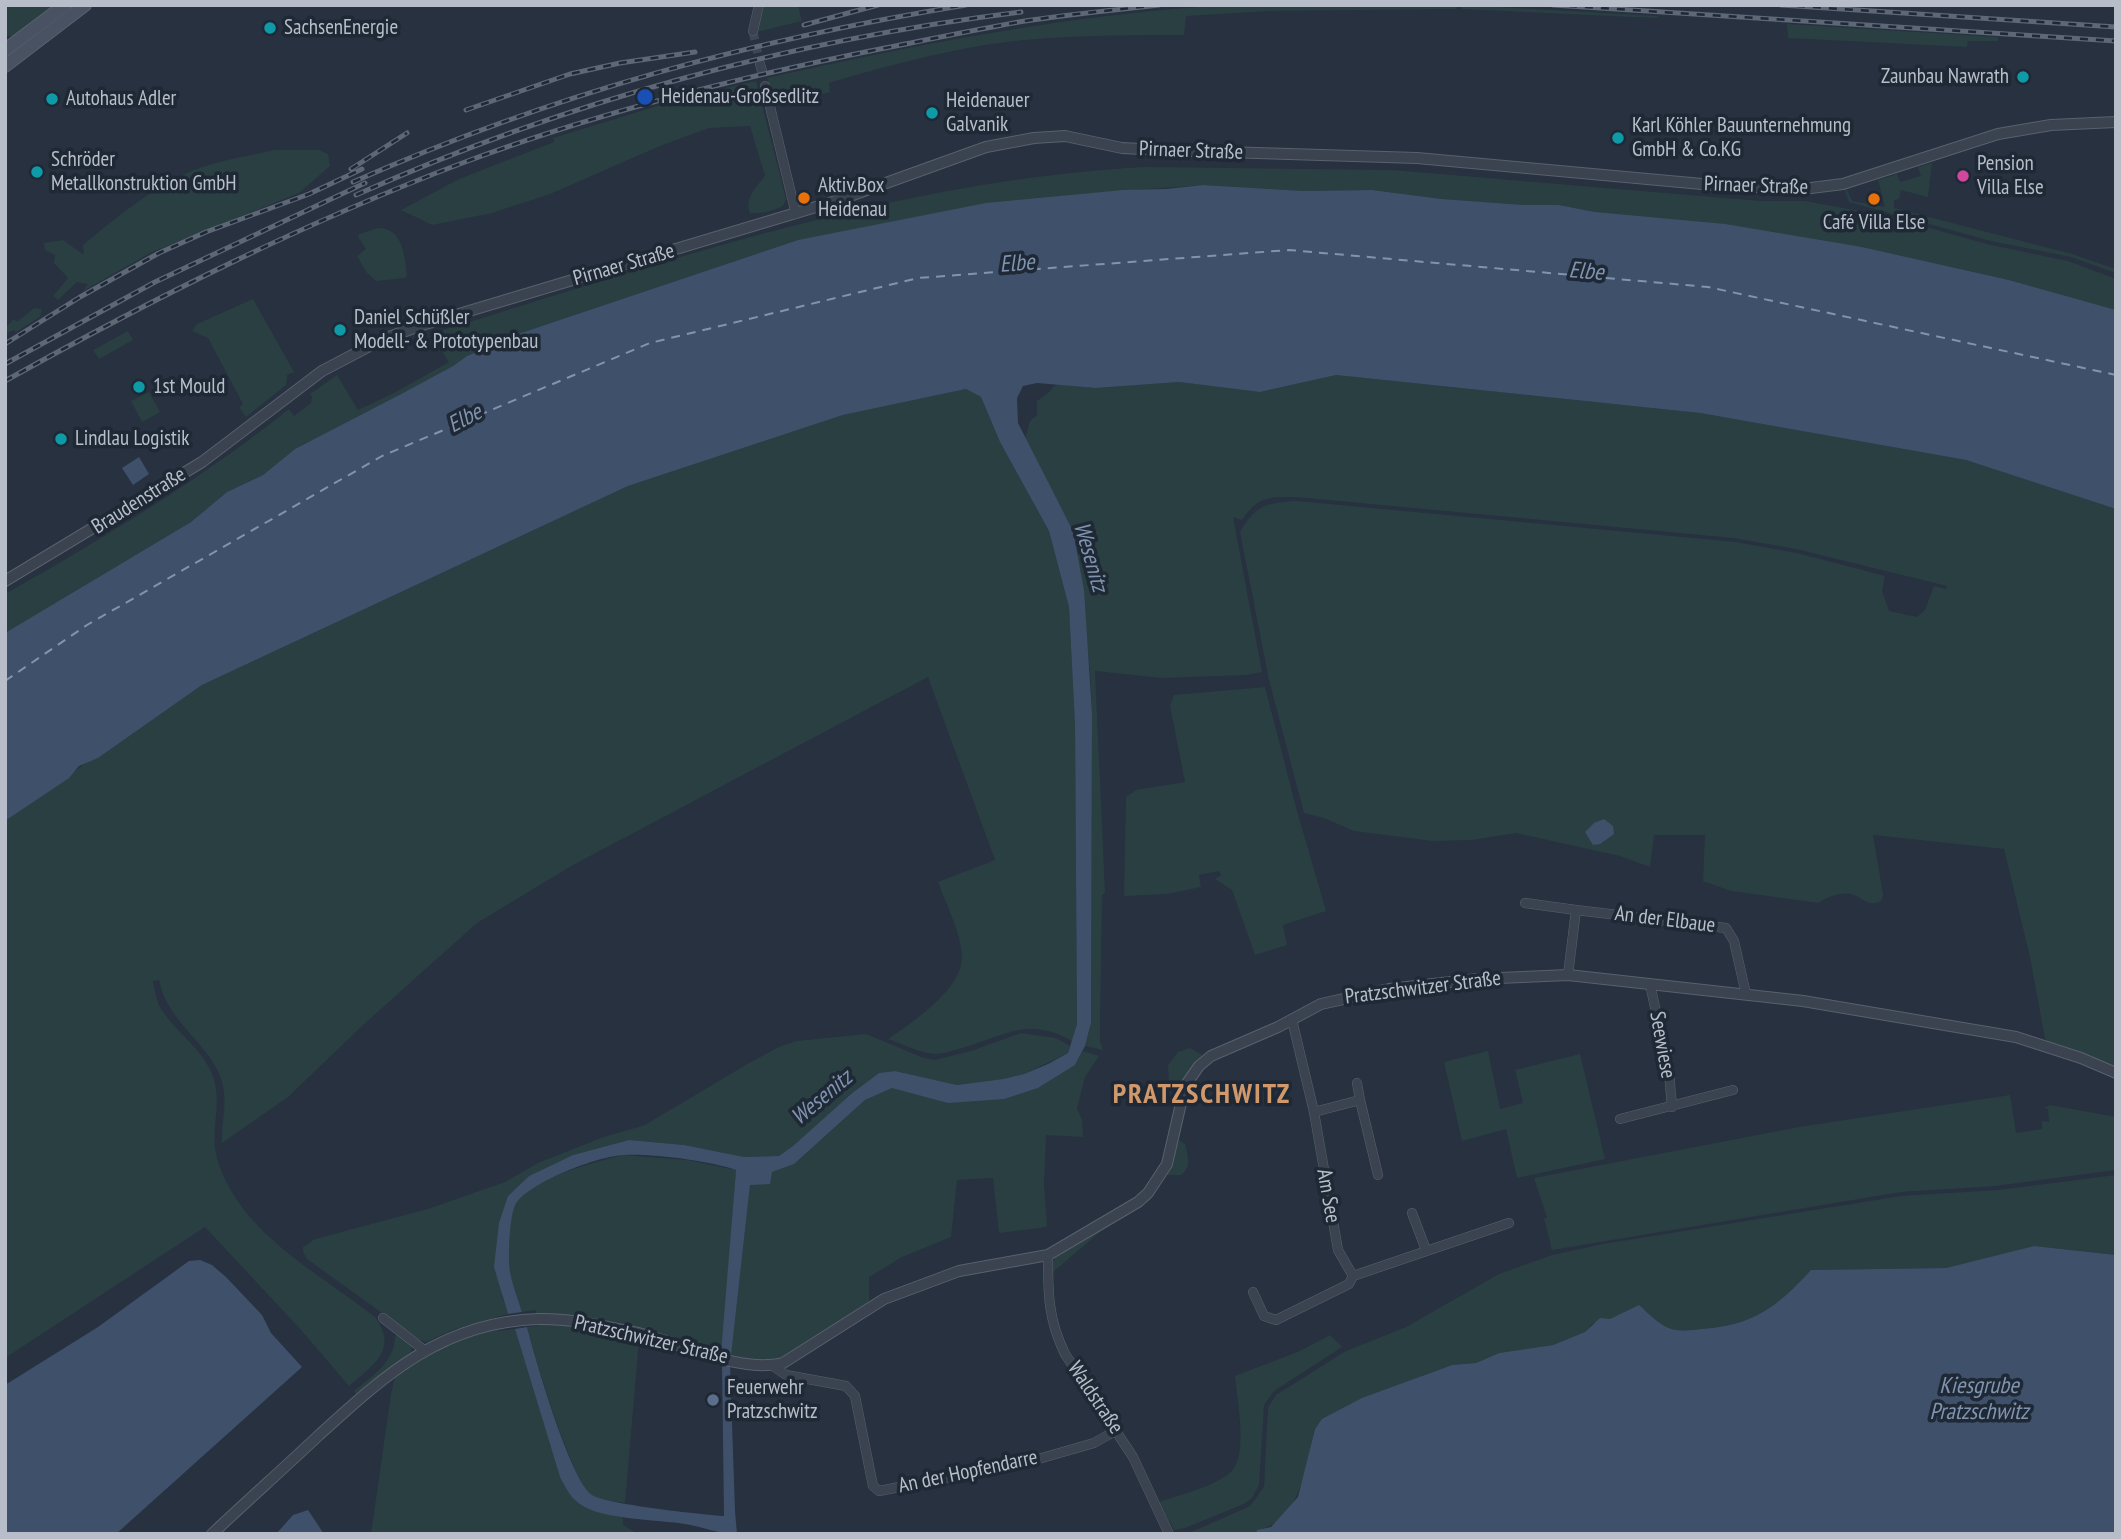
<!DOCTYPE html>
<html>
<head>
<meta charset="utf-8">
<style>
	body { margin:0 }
	#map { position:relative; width:2121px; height:1539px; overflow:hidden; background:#273140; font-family:"PT Sans Narrow",sans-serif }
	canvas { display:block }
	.frame { position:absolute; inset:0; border:7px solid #b7beca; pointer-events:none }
</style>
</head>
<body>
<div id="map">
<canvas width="2121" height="1539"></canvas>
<div class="frame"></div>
</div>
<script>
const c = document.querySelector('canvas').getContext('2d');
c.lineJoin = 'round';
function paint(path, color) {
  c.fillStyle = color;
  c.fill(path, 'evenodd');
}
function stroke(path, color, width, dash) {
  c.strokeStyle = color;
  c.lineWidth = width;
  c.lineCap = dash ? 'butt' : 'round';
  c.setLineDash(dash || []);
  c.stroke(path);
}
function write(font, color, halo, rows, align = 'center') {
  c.font = font + ' "PT Sans Narrow",sans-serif';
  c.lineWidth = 7;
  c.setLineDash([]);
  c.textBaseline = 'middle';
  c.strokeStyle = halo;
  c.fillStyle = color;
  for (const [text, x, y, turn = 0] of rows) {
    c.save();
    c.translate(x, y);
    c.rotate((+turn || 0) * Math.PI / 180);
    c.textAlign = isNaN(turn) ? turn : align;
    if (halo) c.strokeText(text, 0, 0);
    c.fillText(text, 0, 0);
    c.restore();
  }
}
paint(new Path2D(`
	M5,5H55L13,37L5,35Z
	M762,5H798L802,21L757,32Z
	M1228,5H1456V9L1268,11L1186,16L1184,35C1120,35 1055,35 991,44C936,53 882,67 829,83L830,92L774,107L767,78C919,44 1072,14 1228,5Z
	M1462,5L1658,16L1657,18L1462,9Z
	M1787,24L1998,37V41H1968L1967,47L1788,38Z
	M756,81L786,199L783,206C772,211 762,214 750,213C744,199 756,187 765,176L750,126L709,128L660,146L550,194L492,213L432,225L401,210L459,179L554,142L553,138L690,96Z
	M274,150H319L328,154L330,166L299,193L152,252L83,291L88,284L77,282L58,300L53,296L68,278L54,263L55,255L45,250L44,243L63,240L84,255L83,245C114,219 148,191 185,174C213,161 244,157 274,150Z
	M1932,163L1928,197L1901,190L1899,199L1894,200V208L2072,254L2116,269V273L2071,257L1991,241L1849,202L1845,191L1847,190L1852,201L1885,207L1878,180L1897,174L1900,182L1921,176L1918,167Z
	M1145,167L1392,170L1761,201H1805L1886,216L1991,245L2068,261L2116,279V310L2009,280L1862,247L1595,212L1559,205H1524L1442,199L1372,190L1303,191L1203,185L1082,194L798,240L521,333L467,356L453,366L403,393L295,449L263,475L227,492L191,522L5,633V594C104,538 200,480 289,409L294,416L311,403L312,397L310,394L337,375L358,410L392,394L449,362L431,334C664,262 899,180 1145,167Z
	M378,228C403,228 405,256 407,276L405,278L376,281L366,272L357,256L366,249L358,237L359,234Z
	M253,299L294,372L287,375L286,385L246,417L239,407L243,404L208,338L192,331L197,324Z
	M34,308L42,309L40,317L16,332L14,330L5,334V328L14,319L17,322Z
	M128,331L133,340L99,359L93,350Z
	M1336,375L1700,413L1966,460L2116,509V1068L2049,1044L2045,1039L2030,957L2004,849L1873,835L1883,894L1882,900C1869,909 1863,897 1851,894C1841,892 1826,897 1819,903L1731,891L1703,881L1705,835H1654L1650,867L1620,856L1516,833L1472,840L1433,841L1354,831L1324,818L1304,813L1269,680L1240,532C1256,504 1267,503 1297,501L1736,542L1797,553L1885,576L1882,591L1889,611L1917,617L1925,610L1934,586L1946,589L1947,586L1796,549L1733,538L1297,497C1270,497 1259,495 1242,520L1233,517L1262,672L1247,675L1162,678L1095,671L1105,893L1102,895L1100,1025V1042L1103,1050L1085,1046L1091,1023L1092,713L1090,670L1073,531L1025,439L1030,421L1037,415V401L1049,392L1056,384L1096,388L1179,382L1260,392Z
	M966,389L981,397L1000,442L1049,531L1069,607L1075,725L1077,1024L1072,1041C1029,1016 1004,1036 962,1048C954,1050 944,1054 935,1054C919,1053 903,1044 888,1039C912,1023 964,988 962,955C960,930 946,905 938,882L995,860L928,677L573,865L477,923L362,1026L288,1097L222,1143C221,1123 228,1102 222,1082C211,1043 168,1025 159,980L153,981C155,990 156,1000 160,1007C174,1031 202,1048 212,1074C224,1102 209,1130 217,1158C238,1232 318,1272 375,1317C399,1350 373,1365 349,1386L302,1331L205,1227L5,1358V821L75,771L88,761L98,758L202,685L628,486L843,415Z
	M149,392L160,412L142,422L131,401Z
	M1265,687L1297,811L1326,911L1283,925L1287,945L1255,955L1232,890L1215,879L1221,875L1219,871L1199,875L1201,887L1167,894L1124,896L1126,797L1136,790L1185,782L1170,706L1174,695Z
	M1021,1033L1056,1038L1070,1046L1068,1053L1024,1074L1003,1079L957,1085L895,1071L879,1073L851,1094L793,1146L779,1156L744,1157L684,1145L629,1140L573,1155L529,1176L508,1196L502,1296L508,1314L455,1329L426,1342L418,1339L307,1259L303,1252V1247L315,1239L428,1209L505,1182L540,1162L604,1137L645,1125L749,1063L779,1047L797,1041L866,1034L924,1058L935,1060L971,1051Z
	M1190,1048L1202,1055L1186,1076L1178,1095L1175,1094L1169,1081L1168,1065L1178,1052Z
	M1083,1051L1099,1056L1085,1077L1077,1108L1082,1120L1083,1137L1046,1135L1044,1185L1047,1227L999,1233L993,1178L957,1180L951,1237L902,1257L869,1277V1304L783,1357L764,1361L731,1356L750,1185L772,1172L794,1164L865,1100L892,1088H1038L1075,1065Z
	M1488,1051L1500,1109L1523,1103L1515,1070L1580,1054L1605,1159L1517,1178L1506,1129L1462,1141L1444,1062Z
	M2010,1095L2016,1133L2042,1129V1121L2049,1122L2048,1109L2044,1108L2050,1105L2116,1117V1170L1995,1186L1901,1192L1552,1250L1544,1219L1547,1217L1534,1178L1799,1127Z
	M1179,1140L1185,1144C1188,1157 1192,1166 1181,1175H1167Z
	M623,1155L687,1160L736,1170L722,1355C660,1337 601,1315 536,1314V1310L522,1312C518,1299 512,1285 510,1271C508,1258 509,1211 516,1202C536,1176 593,1163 623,1155Z
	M2116,1175V1255L2034,1246L1946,1268L1811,1270C1777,1307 1752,1326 1701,1329C1691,1330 1678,1332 1669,1328C1658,1324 1648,1313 1639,1306L1610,1319L1592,1324L1585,1332L1553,1345L1499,1353L1476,1363L1452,1365L1424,1375L1315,1428C1306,1465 1301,1521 1258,1530L1256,1534H1187L1250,1506L1264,1487L1268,1408L1276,1395L1344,1352L1406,1327L1499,1274L1552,1255L1603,1244L1901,1196L1998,1190Z
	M1100,1230L1101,1231L1053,1272V1262L1056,1257Z
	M538,1323C573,1324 605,1330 639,1340L625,1503C616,1501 601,1501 593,1496C572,1484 535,1356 527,1327L538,1326Z
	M498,1328V1331L515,1329L560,1477L586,1508L623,1517V1525L638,1534H371L391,1394C393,1387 394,1378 398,1373C416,1353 472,1334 498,1328Z
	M398,1333L412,1346L411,1352L357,1396L354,1391C372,1376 394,1363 395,1337Z
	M1330,1335L1342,1347L1274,1391L1264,1405L1259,1485L1252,1498L1244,1504L1185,1528L1174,1530L1159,1502C1179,1495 1222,1485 1234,1468C1247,1449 1237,1399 1235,1376L1300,1351Z`), '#2a3f42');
paint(new Path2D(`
	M1203,185L1303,191L1372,190L1442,199L1524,205H1559L1595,212L1725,224L1862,247L2009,280L2116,310V509L1966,460L1700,413L1336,375L1260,392L1179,382L1096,388L1037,383L1023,386L1017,398L1018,423L1073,531L1084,590L1092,713L1091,1023L1085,1046L1075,1065L1038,1088L1004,1099L948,1103L892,1088L865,1100L794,1164L772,1172L770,1184L750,1185L731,1356L722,1355V1341L736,1170C712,1161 650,1153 624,1155C598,1156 533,1181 517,1202C509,1211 508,1258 510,1271C512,1284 518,1299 522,1312L508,1314L494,1267L499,1223L508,1196L529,1176L573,1155L629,1140L684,1145L744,1157L779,1156L793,1146L851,1094L879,1073L895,1071L957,1085L1003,1079L1024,1074L1048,1064L1068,1053L1077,1024L1075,725L1069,607L1049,531L1000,442L981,397L966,389L843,415L628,486L202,685L98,758L79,766L69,778L5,821V633L191,522L227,492L263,475L295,449L403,393L453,366L467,356L521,333L798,240L986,203L1123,190L1166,189Z
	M139,457L149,474L133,485L122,468Z
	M1604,819L1613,826L1614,834L1600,844L1593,845L1585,832L1594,823Z
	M2034,1246L2116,1255V1534H1256L1257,1530L1271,1527L1298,1497L1315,1429L1322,1419L1362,1398L1452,1365L1476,1363L1499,1353L1553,1345L1585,1332L1600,1318L1610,1319L1639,1305C1648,1313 1658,1324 1669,1328C1678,1332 1691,1330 1701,1329C1752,1326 1777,1307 1811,1270L1946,1268Z
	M200,1260L212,1265L226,1277L262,1315L271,1333L302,1367L116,1534H5V1385L98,1327L189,1261Z
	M527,1327C535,1358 570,1480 592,1495C604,1504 705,1515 724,1516L722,1362L730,1364L735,1511L737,1534C720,1534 703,1527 685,1524C660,1520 603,1519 583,1506C571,1499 567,1490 560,1477L515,1329Z
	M308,1510L324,1534H276L293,1515Z`), '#3f506a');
stroke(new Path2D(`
	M5,681L87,625L382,456L650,343L918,278L1289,250L1708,287L2116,375`), '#8094b0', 2, [9, 7]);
stroke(new Path2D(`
	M753,31L760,64`), '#3d4655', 9, [9, 4.5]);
const minor = new Path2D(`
	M753,31L759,5
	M760,64L762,71
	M765,86L796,214
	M1525,903L1576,910
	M1568,975L1576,910L1726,928L1734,941L1746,994
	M1650,984L1669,1072L1672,1107
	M1292,1020L1314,1112L1338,1250L1353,1276
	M1360,1100L1378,1175
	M1314,1112L1360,1100L1357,1083
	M1620,1119L1733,1090
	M1412,1213L1426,1250
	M1048,1255C1048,1294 1048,1319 1065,1354L1133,1457L1169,1534
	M1253,1292L1264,1316L1276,1320L1349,1284L1353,1276L1509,1223
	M383,1318L424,1350
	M773,1366L786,1375L846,1386L855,1396L873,1486L879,1491L1028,1462L1094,1443L1117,1430`);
const tertiary = new Path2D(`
	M5,581L202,462L322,371L381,340L419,326L836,201L986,147L1034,138L1065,136L1122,148L1161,150L1417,158L1713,185L1803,189L1843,184L1998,134L2051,125L2116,122
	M212,1534C247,1501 283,1469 318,1436C385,1375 442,1322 538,1319C570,1318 602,1326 633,1332C677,1341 738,1374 783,1363L884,1299L959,1271L1048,1255L1138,1202L1148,1193L1167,1164L1185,1086L1199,1066L1211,1056L1278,1027L1321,1004L1389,989L1477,979L1568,975L1803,1001L2016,1037L2081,1058L2116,1073`);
const secondary = new Path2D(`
	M5,50L65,5
	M5,66L85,5`);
stroke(minor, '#58616d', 10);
stroke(tertiary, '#58616d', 12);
stroke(secondary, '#58616d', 14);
stroke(minor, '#3b4350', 9);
stroke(tertiary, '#3b4350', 10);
stroke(secondary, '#495262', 12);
const rail = new Path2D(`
	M1553,5L2116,41
	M1781,5L2116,27
	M804,25L878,5
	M466,110L570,74L620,63L695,52
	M351,169L407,133
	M353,182C553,94 751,40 966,5
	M356,195C566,101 793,40 1021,12
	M5,344L80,297L159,253L206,232L309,194L362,169
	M5,364L155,282L365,183
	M5,381C154,298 305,222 465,162C599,112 740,77 880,49C928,40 977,29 1025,21C1070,14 1115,10 1159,5`);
stroke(rail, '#5d6776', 5);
stroke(rail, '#1f2835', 2.5, [8]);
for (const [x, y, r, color] of [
	[270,28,7,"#0f9aa8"],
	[2023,77,7,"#0f9aa8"],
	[645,97,9,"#1a4fb4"],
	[52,99,7,"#0f9aa8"],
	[932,113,7,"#0f9aa8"],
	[1618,138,7,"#0f9aa8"],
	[37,172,7,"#0f9aa8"],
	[1963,176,7,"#d1479c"],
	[804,198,7,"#e8710a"],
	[1874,199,7,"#e8710a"],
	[340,330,7,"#0f9aa8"],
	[139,387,7,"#0f9aa8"],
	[61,439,7,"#0f9aa8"],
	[713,1400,7,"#5c6f8a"]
]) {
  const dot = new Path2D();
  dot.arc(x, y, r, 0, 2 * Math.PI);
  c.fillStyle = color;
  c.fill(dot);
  stroke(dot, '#1f2835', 2.5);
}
write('21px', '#b7beca', '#1f2835', [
	["SachsenEnergie",284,28],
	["Zaunbau Nawrath",2009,77,"right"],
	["Heidenau-Großsedlitz",661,97],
	["Autohaus Adler",66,99],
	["Heidenauer",946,101],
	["Galvanik",946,125],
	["Karl Köhler Bauunternehmung",1632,126],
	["GmbH & Co.KG",1632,150],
	["Schröder",51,160],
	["Metallkonstruktion GmbH",51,184],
	["Pension",1977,164],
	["Villa Else",1977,188],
	["Aktiv.Box",818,186],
	["Heidenau",818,210],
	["Café Villa Else",1874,223,"center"],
	["Daniel Schüßler",354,318],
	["Modell- & Prototypenbau",354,342],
	["1st Mould",153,387],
	["Lindlau Logistik",75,439],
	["Feuerwehr",727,1388],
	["Pratzschwitz",727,1412]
], 'left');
write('21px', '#b7beca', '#1f2835', [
	["Pirnaer Straße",1191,151,2],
	["Pirnaer Straße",1756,186,2],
	["Pirnaer Straße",624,265,-16],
	["Braudenstraße",139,501,-32],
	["An der Elbaue",1665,920,7],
	["Pratzschwitzer Straße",1423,988,-7],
	["Seewiese",1662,1045,80],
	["Am See",1328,1196,80],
	["Pratzschwitzer Straße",651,1340,13],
	["Waldstraße",1095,1398,56],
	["An der Hopfendarre",968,1472,-12]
]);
write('italic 23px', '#8094b0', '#1f2835', [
	["Elbe",1017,264,-5],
	["Elbe",1586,272,4],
	["Elbe",465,419,-28],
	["Wesenitz",1090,557,74],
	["Wesenitz",822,1098,-40],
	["Kiesgrube",1979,1386],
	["Pratzschwitz",1979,1412]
]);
c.letterSpacing = '2px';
write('bold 28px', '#d1996b', '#1f2835', [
	["PRATZSCHWITZ",1202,1095]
]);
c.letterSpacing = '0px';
</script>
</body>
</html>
